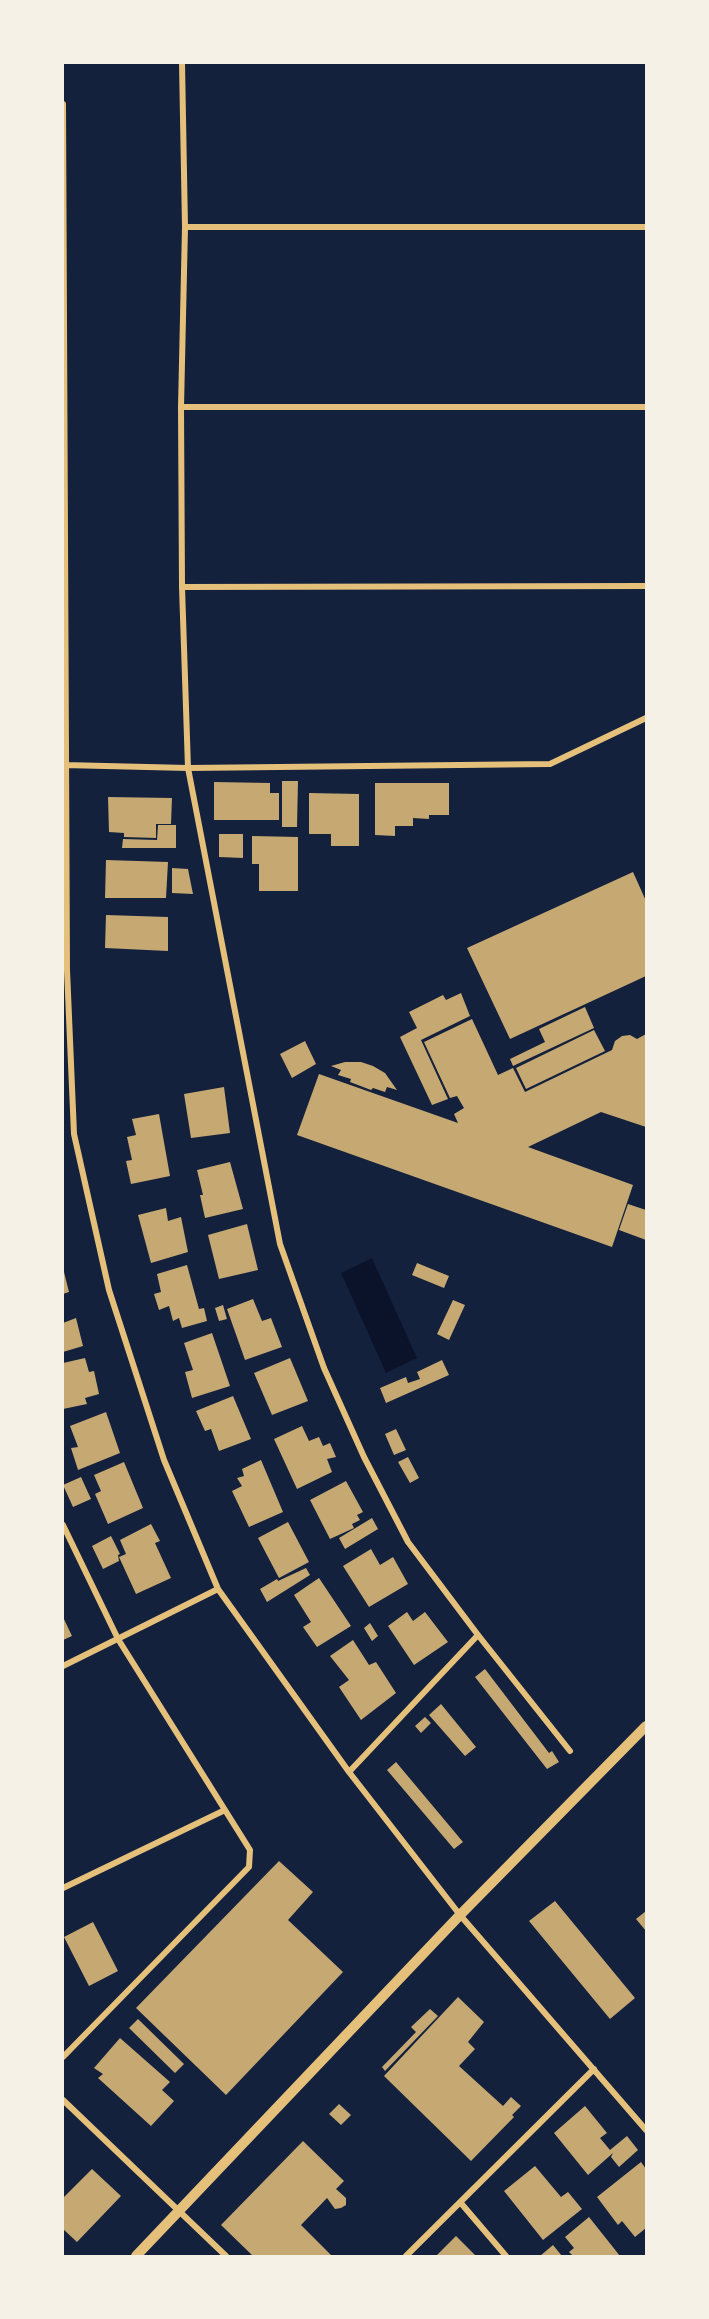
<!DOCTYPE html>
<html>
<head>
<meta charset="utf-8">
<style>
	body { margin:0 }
	#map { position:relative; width:709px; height:2319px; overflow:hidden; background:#14213d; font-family:Karla,sans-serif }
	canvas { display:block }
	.frame { position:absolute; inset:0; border:64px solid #f6f1e7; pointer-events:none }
</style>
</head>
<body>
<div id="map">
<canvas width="709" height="2319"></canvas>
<div class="frame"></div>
</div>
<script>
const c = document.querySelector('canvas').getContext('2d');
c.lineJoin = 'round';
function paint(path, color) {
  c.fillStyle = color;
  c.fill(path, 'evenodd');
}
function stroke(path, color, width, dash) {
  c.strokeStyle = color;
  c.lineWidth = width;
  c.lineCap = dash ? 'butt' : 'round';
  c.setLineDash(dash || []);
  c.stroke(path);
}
paint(new Path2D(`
	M372,1258L417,1358L386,1373L341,1273Z`), '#0b132b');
paint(new Path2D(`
	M282,781H298L297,827H282Z
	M214,782L270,783V793H279V820H214Z
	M375,783H449V815H429V819L413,818V826H395V836L375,835Z
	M309,793L359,794V846H331V834H309Z
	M108,797L172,798L171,824H156V838L124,837V833L109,832Z
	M158,825H176V848H122L123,839L157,840Z
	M219,834H243V858L219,857Z
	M252,836L298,837V891H259V864H252Z
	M106,860L168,862L166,898H105Z
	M172,868L188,869L193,894L172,893Z
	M633,872L646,901V976L510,1039L467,948Z
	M106,915L168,917V951L105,948Z
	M461,993L470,1016L421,1040L448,1099L432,1105L400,1037L417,1028L409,1012L443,995L446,1000Z
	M585,1007L594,1028L513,1066L510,1059L545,1042L539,1029Z
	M472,1019L498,1075L513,1068L525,1092L612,1050L615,1041L622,1036L630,1035L637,1039L646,1034V1127L601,1112L528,1147L633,1185L612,1247L297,1135L319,1074L458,1123L454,1114L464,1108L457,1096L450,1098L424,1042Z
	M594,1030L605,1051L526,1089L516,1068Z
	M305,1041L316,1064L292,1078L280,1054Z
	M345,1062H361L373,1066L385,1073L397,1090L387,1087L385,1092L373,1088L371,1090L350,1082L351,1079L338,1075L341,1070L331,1066Z
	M224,1087L230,1133L191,1138L184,1094Z
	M159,1114L170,1176L131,1184L126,1161L132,1160L127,1137L136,1135L132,1119Z
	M230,1162L243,1209L205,1218L200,1195H203L197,1170Z
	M628,1204L646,1210V1240L619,1230Z
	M166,1208L168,1221L181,1217L188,1252L151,1263L138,1215Z
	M247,1224L258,1270L219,1279L208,1235Z
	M417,1263L449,1276L444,1288L412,1275Z
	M187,1265L199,1309L204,1308L207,1321L182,1328L179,1318L173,1321L169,1306L159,1310L154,1294L161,1292L157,1274Z
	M63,1268L69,1292L63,1294Z
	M253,1299L262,1321L271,1318L282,1347L245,1360L227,1309Z
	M453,1300L465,1305L449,1340L437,1334Z
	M223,1305L227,1319L219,1321L215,1308Z
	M76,1318L83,1346L63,1352V1323Z
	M212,1333L230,1386L192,1398L185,1372L193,1370L184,1343Z
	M85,1358L89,1372L94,1371L99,1394L85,1398L87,1404L63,1409V1363Z
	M290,1358L308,1401L272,1415L254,1373Z
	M442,1360L449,1375L386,1403L380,1388L406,1377L408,1383L420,1379L417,1372Z
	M233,1396L251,1439L219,1451L211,1429L205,1431L196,1411Z
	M106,1412L120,1453L78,1470L71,1448L78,1447L70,1426Z
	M302,1426L309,1441L319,1437L323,1446L330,1443L336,1457L327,1459L332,1472L297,1489L274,1439Z
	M396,1429L406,1450L394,1455L385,1434Z
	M408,1457L419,1478L410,1483L398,1462Z
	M261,1460L283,1512L249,1527L232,1491L242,1486L237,1478L244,1476L242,1469Z
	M124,1462L143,1508L108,1524L95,1494L101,1491L94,1475Z
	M81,1477L91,1499L73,1507L63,1485Z
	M346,1481L363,1512L357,1515L360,1520L352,1524L354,1528L330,1539L310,1500Z
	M372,1518L378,1529L345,1549L339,1538Z
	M288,1522L309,1562L279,1578L258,1538Z
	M151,1524L160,1541L155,1543L171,1578L136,1594L119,1557L126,1554L120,1540Z
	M111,1536L120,1554L118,1555L119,1561L103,1569L92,1546Z
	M371,1549L380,1565L393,1557L408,1584L369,1607L343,1566Z
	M306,1568L310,1575L267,1602L260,1589L277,1579L278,1581Z
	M319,1578L351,1626L317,1647L303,1627L311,1622L294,1595Z
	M407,1612L413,1621L425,1612L448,1642L414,1665L388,1626Z
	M63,1617L72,1636L63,1640Z
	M370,1623L378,1636L372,1641L364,1628Z
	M353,1640L369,1665L376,1662L396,1693L361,1720L339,1687L349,1680L330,1656Z
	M485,1669L549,1753L552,1751L559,1762L547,1769L475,1677Z
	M441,1704L476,1747L465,1756L429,1715Z
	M425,1717L431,1723L421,1733L415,1726Z
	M396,1762L463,1842L454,1849L387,1770Z
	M279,1861L313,1892L288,1920L343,1972L226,2095L136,2008Z
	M555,1901L635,1998L610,2019L529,1921Z
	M646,1911V1931L636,1919Z
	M93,1922L118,1971L89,1986L64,1937Z
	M458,1997L484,2022L468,2042L475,2049L459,2066L503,2106L511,2097L521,2106L512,2115L514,2117L471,2161L384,2076Z
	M430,2009L438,2016L385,2071L382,2067L416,2032L411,2027Z
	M138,2019L184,2064L175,2073L129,2028Z
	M120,2038L170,2082L162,2090L174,2101L151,2126L98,2078L103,2074L94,2068Z
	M339,2104L351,2115L341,2125L329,2114Z
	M585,2106L607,2133L600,2138L610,2150L627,2136L638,2150L619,2167L611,2157L613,2153L588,2175L554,2133Z
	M303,2141L344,2181L336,2189L346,2198V2205L341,2208L335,2209L327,2198L301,2225L332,2256H253L221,2225Z
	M641,2162L646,2169V2228L635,2237L622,2221L618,2225L597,2197Z
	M535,2166L561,2197L568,2192L582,2209L543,2240L504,2191Z
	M92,2169L121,2196L77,2242L63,2229V2198Z
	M589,2217L620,2256H573L569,2252L574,2248L565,2237Z
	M456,2236L476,2256H436Z
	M553,2245L562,2256H540Z`), '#c6a872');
stroke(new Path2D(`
	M182,63L185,227L181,407L182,587L188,768L280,1244L324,1368L364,1457L408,1542L478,1635L570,1751
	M63,104L67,970L74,1134L109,1290L164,1460L218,1589L349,1772L460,1915L646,2130
	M185,227H646
	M181,407H646
	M182,587L646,586
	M64,765L188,768L550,764L646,718
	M63,1525L118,1639L250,1850L249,1867L63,2057
	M63,1666L218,1589
	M349,1772L478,1635
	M63,1888L225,1810
	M63,2100L226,2256
	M460,2202L506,2256
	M406,2256L594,2069`), '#e5c07b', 6);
stroke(new Path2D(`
	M136,2256L460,1915L646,1726`), '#e5c07b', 10);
</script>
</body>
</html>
